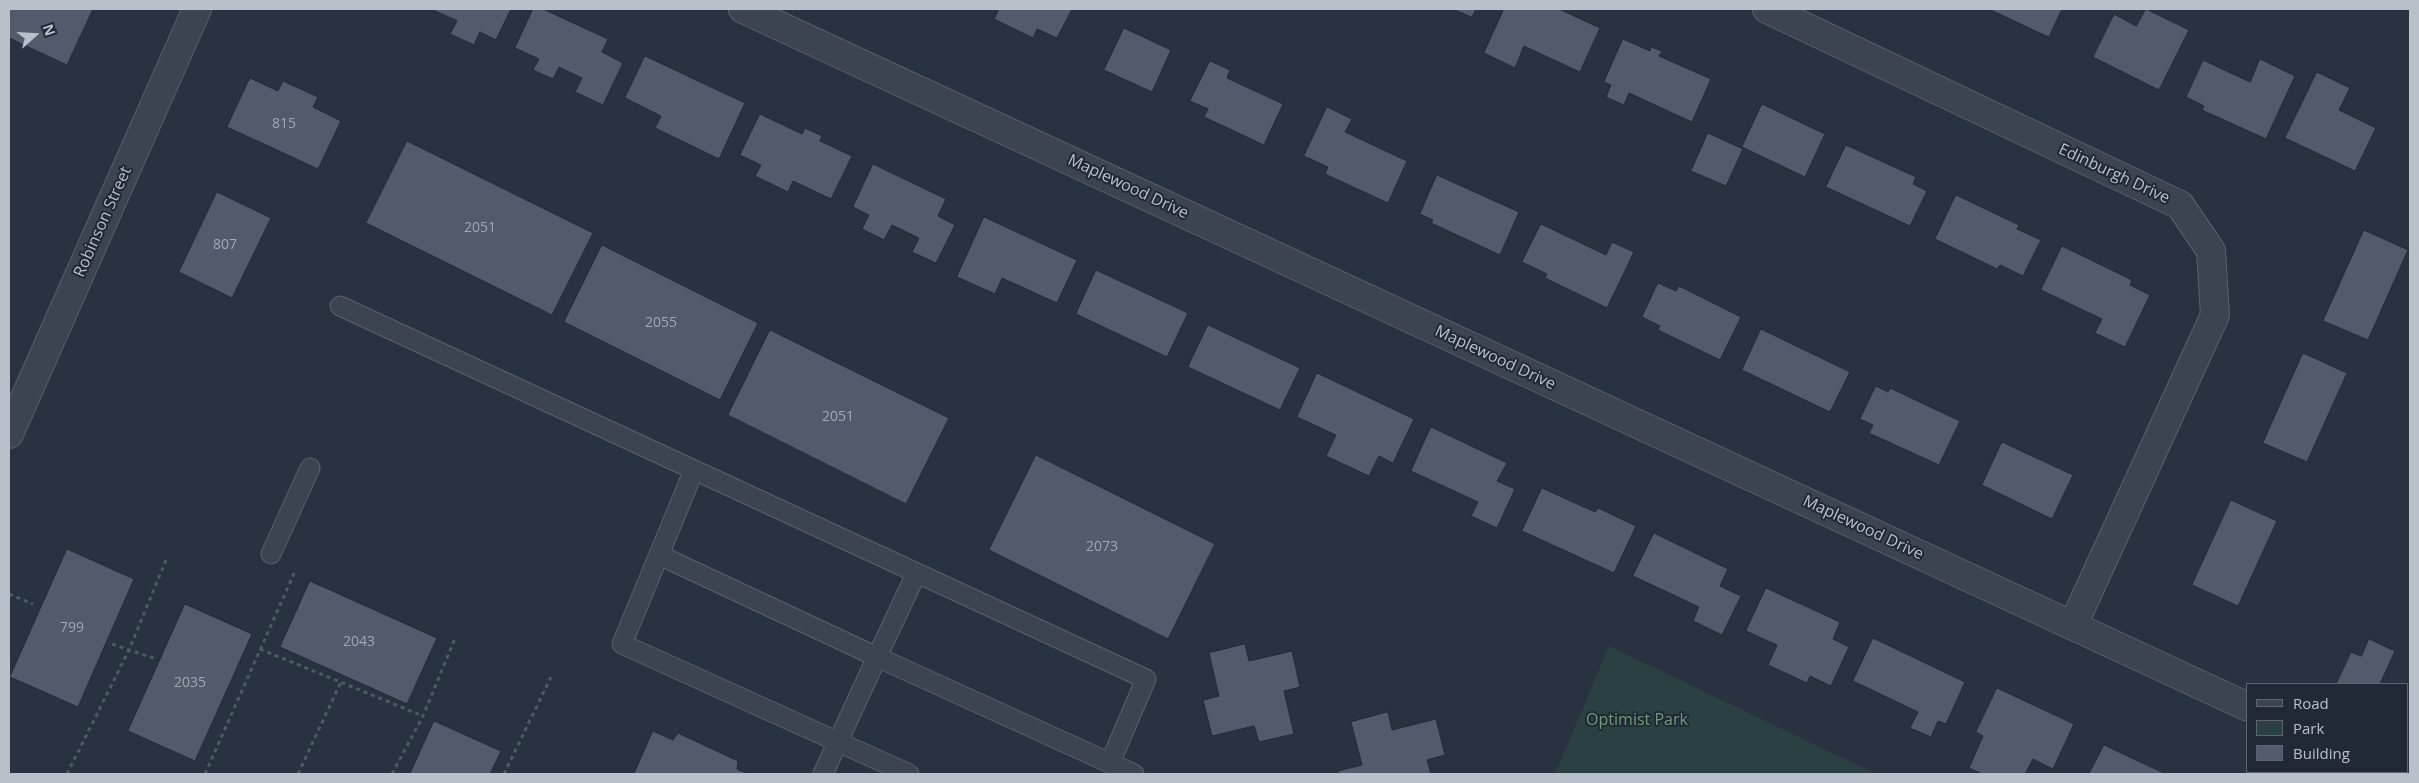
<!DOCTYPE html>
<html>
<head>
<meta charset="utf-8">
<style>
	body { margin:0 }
	#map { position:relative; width:2419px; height:783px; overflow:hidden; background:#283240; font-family:"Open Sans",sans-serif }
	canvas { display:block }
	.frame { position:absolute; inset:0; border:10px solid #b9c0ca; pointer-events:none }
	.legend { position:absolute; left:2246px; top:683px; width:162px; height:90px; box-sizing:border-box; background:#212936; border:1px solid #5e6571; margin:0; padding:6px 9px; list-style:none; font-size:15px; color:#b9c0ca }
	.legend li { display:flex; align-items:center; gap:10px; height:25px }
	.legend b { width:25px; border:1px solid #5e6571 }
	.north { position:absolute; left:10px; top:10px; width:50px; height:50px; -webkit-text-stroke:4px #212936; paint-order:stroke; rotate:71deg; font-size:14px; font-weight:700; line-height:20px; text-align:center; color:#b9c0ca }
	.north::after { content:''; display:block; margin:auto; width:18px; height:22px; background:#b9c0ca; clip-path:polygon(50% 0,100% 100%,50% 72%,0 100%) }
</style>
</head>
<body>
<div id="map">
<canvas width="2419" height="783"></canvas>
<div class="frame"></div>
<ul class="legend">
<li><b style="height:6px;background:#3c4450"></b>Road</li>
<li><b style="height:14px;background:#2b4042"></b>Park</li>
<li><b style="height:14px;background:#515b6b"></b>Building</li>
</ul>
<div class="north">N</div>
</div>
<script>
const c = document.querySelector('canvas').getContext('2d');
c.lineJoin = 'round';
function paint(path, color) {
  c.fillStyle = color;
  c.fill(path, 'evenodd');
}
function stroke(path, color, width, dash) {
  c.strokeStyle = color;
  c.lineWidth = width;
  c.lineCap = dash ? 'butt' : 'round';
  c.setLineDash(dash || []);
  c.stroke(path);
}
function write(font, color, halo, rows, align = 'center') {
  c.font = font + ' "Open Sans",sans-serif';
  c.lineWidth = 4;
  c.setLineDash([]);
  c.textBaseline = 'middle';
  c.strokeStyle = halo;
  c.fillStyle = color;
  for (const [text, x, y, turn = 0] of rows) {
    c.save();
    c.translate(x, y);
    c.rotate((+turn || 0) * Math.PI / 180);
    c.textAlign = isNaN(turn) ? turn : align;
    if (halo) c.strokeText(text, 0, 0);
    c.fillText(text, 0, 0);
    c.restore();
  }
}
paint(new Path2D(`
	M1609,646L1876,774H1555Z`), '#2b4042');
const building = new Path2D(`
	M9,9H93L67,65L9,38Z
	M431,9H511L496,40L480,32L474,45L450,34L457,21Z
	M533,9H543L608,39L602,52L623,63L603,105L575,92L582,78L559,67L553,79L533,70L539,59L515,48Z
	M993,9H1072L1057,38L1037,29L1033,38L994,19L998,11Z
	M1453,9H1476L1472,17Z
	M1504,9H1559L1600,28L1580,72L1524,46L1515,68L1484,53Z
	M1989,9H2062L2049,37Z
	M2146,9L2189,30L2159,90L2093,57L2114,14L2136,26Z
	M1124,28L1171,50L1152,92L1104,70Z
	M1623,39L1650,51L1651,47L1662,51L1659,56L1711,79L1692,122L1629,93L1624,105L1606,97L1611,85L1604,82Z
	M645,56L745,103L719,159L655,128L661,116L625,98Z
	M2260,59L2295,76L2266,139L2202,110L2204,106L2186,97L2203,60L2250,82Z
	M1210,61L1230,70L1227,78L1283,104L1264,145L1204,117L1208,109L1190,101Z
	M2317,72L2350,88L2339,110L2376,128L2355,171L2285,138Z
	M250,78L278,91L283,81L318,97L313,107L341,121L318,169L227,127Z
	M1762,104L1825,134L1805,177L1742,147Z
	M1327,107L1352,119L1345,132L1407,161L1388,203L1325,174L1328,167L1304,156Z
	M760,114L802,134L805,128L822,136L820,141L852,156L831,199L793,181L788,192L755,176L761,165L740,155Z
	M1708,133L1743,149L1726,186L1691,171Z
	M407,141L593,233L552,315L366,223Z
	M1846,145L1916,177L1913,184L1927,191L1910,226L1826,187Z
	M873,164L946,199L938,216L955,225L936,263L912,252L919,238L892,225L884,240L862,229L869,215L853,207Z
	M1437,175L1519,212L1500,255L1431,223L1433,220L1420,214Z
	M217,192L271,218L232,298L179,272Z
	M1956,195L2019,225L2017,229L2041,240L2023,276L2000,265L1997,269L1935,239Z
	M984,217L1077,260L1057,303L1002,278L995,294L957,277Z
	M1541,224L1606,255L1612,242L1634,252L1607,308L1545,278L1547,274L1522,262Z
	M2364,230L2408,250L2368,340L2323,321Z
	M602,245L758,323L720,400L564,322Z
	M2062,246L2132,280L2130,285L2150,295L2125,347L2095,333L2102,319L2041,290Z
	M1096,270L1188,313L1167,357L1076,314Z
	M1658,283L1676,291L1679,286L1741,317L1720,360L1658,330L1660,326L1642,317Z
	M1208,325L1300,368L1280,410L1188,367Z
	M1761,329L1850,372L1830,412L1742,370Z
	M770,330L949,418L906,504L728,415Z
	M2303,353L2347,373L2307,462L2263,443Z
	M1317,373L1414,419L1393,463L1379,456L1369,476L1326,456L1336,435L1297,417Z
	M1876,386L1888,392L1890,388L1960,421L1939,465L1869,433L1873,425L1860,419Z
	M1431,427L1507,463L1497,481L1515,489L1497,528L1471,516L1478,502L1411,471Z
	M2002,442L2073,475L2052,519L1982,485Z
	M1036,455L1215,544L1168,639L989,550Z
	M1542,488L1595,512L1598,508L1636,526L1614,573L1522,531Z
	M2231,500L2277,521L2238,606L2192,585Z
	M1654,533L1728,569L1720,586L1741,596L1722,635L1693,621L1699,607L1633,576Z
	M67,549L134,579L78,707L10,677Z
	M310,581L437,638L407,704L280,647Z
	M1766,588L1840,622L1833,639L1849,647L1831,686L1810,676L1807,683L1768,665L1777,645L1746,631Z
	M185,604L252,634L195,761L128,731Z
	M1873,638L1965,682L1946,724L1938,721L1931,737L1910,728L1918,712L1853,681Z
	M2369,639L2395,651L2380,684H2336L2351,652L2361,656Z
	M1245,644L1249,661L1292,651L1300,687L1284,691L1294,734L1259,742L1254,726L1212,736L1203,700L1219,696L1209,653Z
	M1997,688L2074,724L2053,769L2033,759L2025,774H1982L1969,768L1983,736L1976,732Z
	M1388,712L1392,730L1436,719L1445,755L1427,760L1431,774H1339L1338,771L1362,765L1351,722Z
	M434,721L501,751L490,774H410Z
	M653,731L673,740L678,733L738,761L737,769L748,774H634Z
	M2104,745L2166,774H2089Z`);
paint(building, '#515b6b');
stroke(building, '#232b38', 1);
const service = new Path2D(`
	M340,306L1146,679L1110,763
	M694,470L622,644L909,774
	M271,554L310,468
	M659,555L877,657L916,574
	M823,774L877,657L1134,774`);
const minor = new Path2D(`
	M743,9L2248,707
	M1767,9L2180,205L2211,251L2215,315L2073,625
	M9,434L197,9
	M2386,772L2391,774`);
stroke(service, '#5a626d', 21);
stroke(minor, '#5a626d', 30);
stroke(new Path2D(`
	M9,594L33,604
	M112,644L156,659
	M260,649L423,716
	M67,774L129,650L166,560
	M205,774L296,569
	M298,774L341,682
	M392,774L423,716L456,636
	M504,774L551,677`), '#4a5d60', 3, [4, 4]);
stroke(service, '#3c4450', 19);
stroke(minor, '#3c4450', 28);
write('14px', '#9fa7b2', null, [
	["815",284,124],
	["2051",480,228],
	["807",225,245],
	["2055",661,323],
	["2051",838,417],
	["2073",1102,547],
	["799",72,628],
	["2043",359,642],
	["2035",190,683]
]);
write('16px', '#b9c0ca', '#212936', [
	["Edinburgh Drive",2114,174,25],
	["Maplewood Drive",1128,187,25],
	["Robinson Street",103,222,-66],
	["Maplewood Drive",1495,358,25],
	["Maplewood Drive",1863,528,25]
]);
write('16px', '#729a7b', '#212936', [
	["Optimist Park",1637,720]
]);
</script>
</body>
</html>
